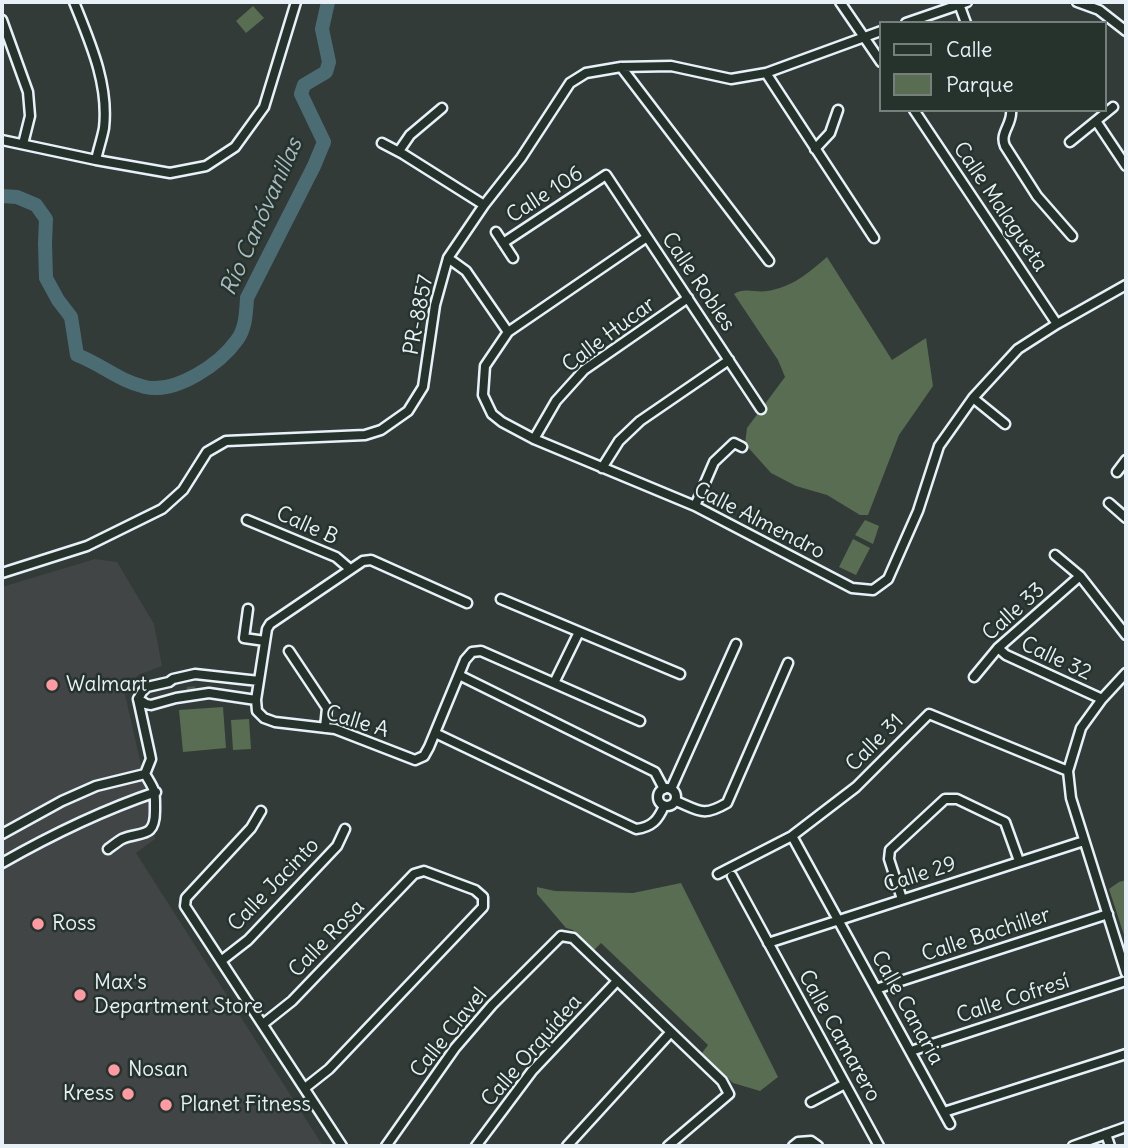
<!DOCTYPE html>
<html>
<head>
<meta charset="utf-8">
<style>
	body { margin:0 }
	#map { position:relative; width:1128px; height:1148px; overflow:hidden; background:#323b38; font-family:Delius,sans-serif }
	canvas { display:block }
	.frame { position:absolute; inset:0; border:4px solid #e8f1f8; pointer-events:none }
	.legend { position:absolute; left:879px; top:21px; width:228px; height:91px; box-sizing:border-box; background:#26332d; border:2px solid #747f7e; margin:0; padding:9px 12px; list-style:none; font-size:21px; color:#e8f1f8 }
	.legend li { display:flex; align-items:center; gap:14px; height:35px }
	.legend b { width:35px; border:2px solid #747f7e }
</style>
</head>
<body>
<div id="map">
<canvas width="1128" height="1148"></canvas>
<div class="frame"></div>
<ul class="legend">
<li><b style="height:9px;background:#26332d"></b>Calle</li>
<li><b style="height:19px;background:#586d51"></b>Parque</li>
</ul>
</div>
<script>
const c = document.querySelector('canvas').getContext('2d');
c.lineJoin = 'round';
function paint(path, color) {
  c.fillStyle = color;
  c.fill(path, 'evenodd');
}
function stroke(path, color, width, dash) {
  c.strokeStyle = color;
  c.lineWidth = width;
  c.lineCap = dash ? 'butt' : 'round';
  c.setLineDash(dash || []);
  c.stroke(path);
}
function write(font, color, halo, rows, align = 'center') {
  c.font = font + ' Delius,sans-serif';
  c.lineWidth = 5;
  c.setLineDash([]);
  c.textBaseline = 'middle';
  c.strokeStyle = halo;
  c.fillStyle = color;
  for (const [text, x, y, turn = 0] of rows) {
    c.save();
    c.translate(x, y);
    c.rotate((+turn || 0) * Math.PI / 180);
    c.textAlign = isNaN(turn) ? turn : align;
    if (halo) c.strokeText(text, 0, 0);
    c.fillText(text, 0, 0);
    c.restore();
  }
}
paint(new Path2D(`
	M95,559L117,562L154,624L162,666L138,675L125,694L150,805L155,839L136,853L323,1146H2V587Z`), '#414546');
paint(new Path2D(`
	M253,6L264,18L246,33L236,21Z
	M827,257L892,360L926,338L933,386L899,435L868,515H860L827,495L796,486L771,473L745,444L747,428L785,377L778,360L734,294C744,287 756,293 767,291C793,287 808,273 827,257Z
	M865,520L879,526L873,544L855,535Z
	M853,539L870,548L856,575L839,567Z
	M223,707L226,748L183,752L179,710Z
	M249,719L251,749L233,750L231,720Z
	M1126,880V941L1109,889L1119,882Z
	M681,883L778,1077L760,1091L733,1083L702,1053L708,1045L601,943L594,950L573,930L566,928L537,894V887L555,891L633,893Z`), '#586d51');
stroke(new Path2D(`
	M2,196L17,197L36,205L46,219L45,243L46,278L58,300L71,317L77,355C101,364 119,381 145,387C176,394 220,364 237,340C246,328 246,312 247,298L314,166L324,142L301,94L304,85L326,72L329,62L322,29L328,2`), '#4c6c73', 14);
stroke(new Path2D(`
	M187,691L198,690`), '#4d5655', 8, [8, 4]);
const minor = new Path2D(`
	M74,2C90,42 109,84 104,128C102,139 98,150 96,160
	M840,2L881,62
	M1077,2L1099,10L1126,31
	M959,4L966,23
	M2,20L28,92L30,116L23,144
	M906,23L967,2
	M621,67L769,261
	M766,73L874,238
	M914,110L1057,324
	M1011,110C1013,124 999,133 1005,146L1037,196L1072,236
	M1096,121L1126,166
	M2,140L96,160L170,173L206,166L235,147L264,107L296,2
	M1070,142L1113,107
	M382,143L403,154L484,205
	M815,149L830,133L838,110
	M399,151L410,135L442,108
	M496,232L513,258
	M647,237L508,332L485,366L483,395L492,414L502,422L534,439L695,506L852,588L873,590L888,579L918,511L939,446L973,398L1018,349L1057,324L1126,285
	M503,243L606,175L761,409
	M448,258L466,271L508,332
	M973,398L1005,424
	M534,439L556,401L584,370L688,298
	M602,468L619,441L640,421L729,360
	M1117,472L1126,460
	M1109,503L1126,518
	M695,506L714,462L734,443L742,447
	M247,520L336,557L350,569
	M1055,555L1080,576L1126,635
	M2,573L87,546L162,509L183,490L207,452L226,441L365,435L381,430L408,411L423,387L435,305L448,258L484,205L521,158L570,83L586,73L621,67L671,66L731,79L766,73L881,31
	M501,599L680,674
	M467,603L371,560L363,561L270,624L267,629L256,700L257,711L264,718L275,722L335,729L415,760L424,756L429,747L465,660L472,652L481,651L640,721
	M248,609L244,638L265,641
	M998,648L1006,655L1102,699
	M289,651L327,708L325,728
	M1126,673L1102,699L1081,728L1068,771L1071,798L1126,973
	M459,675L655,772L664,789
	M974,677L998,648L1080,576
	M554,683L579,632
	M138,699L142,692L147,687L169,682L173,679L195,674L259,681
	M138,699L146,704L151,705L176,698L209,693L256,700
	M138,699L150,754L151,759L145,774
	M435,733L636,829C652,827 658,820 664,806
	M658 797a9 9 0 1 1 18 0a9 9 0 1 1-18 0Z
	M671,789L736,644
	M676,801C700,811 703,817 727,803L788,663
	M261,811L251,828L186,898L185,906L342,1146
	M2,834L62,801L96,786L145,774
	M792,836L950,1124
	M108,849C112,846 117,842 122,839C141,831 155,839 155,811C155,790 156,792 145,774
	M2,863C53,834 100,811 156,792
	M718,874L792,836L856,787L929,714L1068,771
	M732,876L879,1146
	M902,899L889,859L890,850L945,799H957L1005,822L1019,861
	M768,943L1084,841
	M221,961L248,940L337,846L345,829
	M876,989L1108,914
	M263,1024L292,1001L414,874L424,871L475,890L483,897V907L329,1069L305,1088
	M911,1051L1126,981
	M811,1102L845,1084
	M944,1112L1126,1054
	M1106,1134L1110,1146
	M386,1146L455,1048L492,1005L561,936L573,938L722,1081L729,1094L668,1146
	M476,1146L532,1071L617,981
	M567,1146L670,1033
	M793,1146L798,1142L811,1141L818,1146
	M1073,1146L1126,1127`);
stroke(minor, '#e8f1f8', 13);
stroke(minor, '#26332d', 8);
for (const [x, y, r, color] of [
	[52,685,7,"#ff9aa2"],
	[38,924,7,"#ff9aa2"],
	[80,995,7,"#ff9aa2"],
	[114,1070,7,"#ff9aa2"],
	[128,1094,7,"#ff9aa2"],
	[166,1105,7,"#ff9aa2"]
]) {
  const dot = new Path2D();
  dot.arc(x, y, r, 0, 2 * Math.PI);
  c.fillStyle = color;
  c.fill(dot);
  stroke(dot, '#26332d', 2.5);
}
write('21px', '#e8f1f8', '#26332d', [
	["Calle 106",545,195,-33],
	["Calle Malagueta",1000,207,56],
	["Calle Robles",698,282,56],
	["PR-8857",419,315,-79],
	["Calle Hucar",609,335,-37],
	["Calle Almendro",759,521,27],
	["Calle B",307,526,24],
	["Calle 33",1014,612,-42],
	["Calle 32",1056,659,25],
	["Calle A",357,722,17],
	["Calle 31",875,743,-45],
	["Calle 29",920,875,-18],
	["Calle Jacinto",274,885,-46],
	["Calle Bachiller",986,935,-18],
	["Calle Rosa",327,939,-46],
	["Calle Cofresí",1013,999,-18],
	["Calle Canaria",907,1008,61],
	["Calle Clavel",449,1033,-51],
	["Calle Camarero",839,1036,61],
	["Calle Orquídea",532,1051,-49]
]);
write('21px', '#e8f1f8', '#26332d', [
	["Walmart",66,685],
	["Ross",52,924],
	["Max's",94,983],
	["Department Store",94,1007],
	["Nosan",128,1070],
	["Kress",114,1094,"right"],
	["Planet Fitness",180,1105]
], 'left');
write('italic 23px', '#aabcc3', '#26332d', [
	["Río Canóvanillas",262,217,-66]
]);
</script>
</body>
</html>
